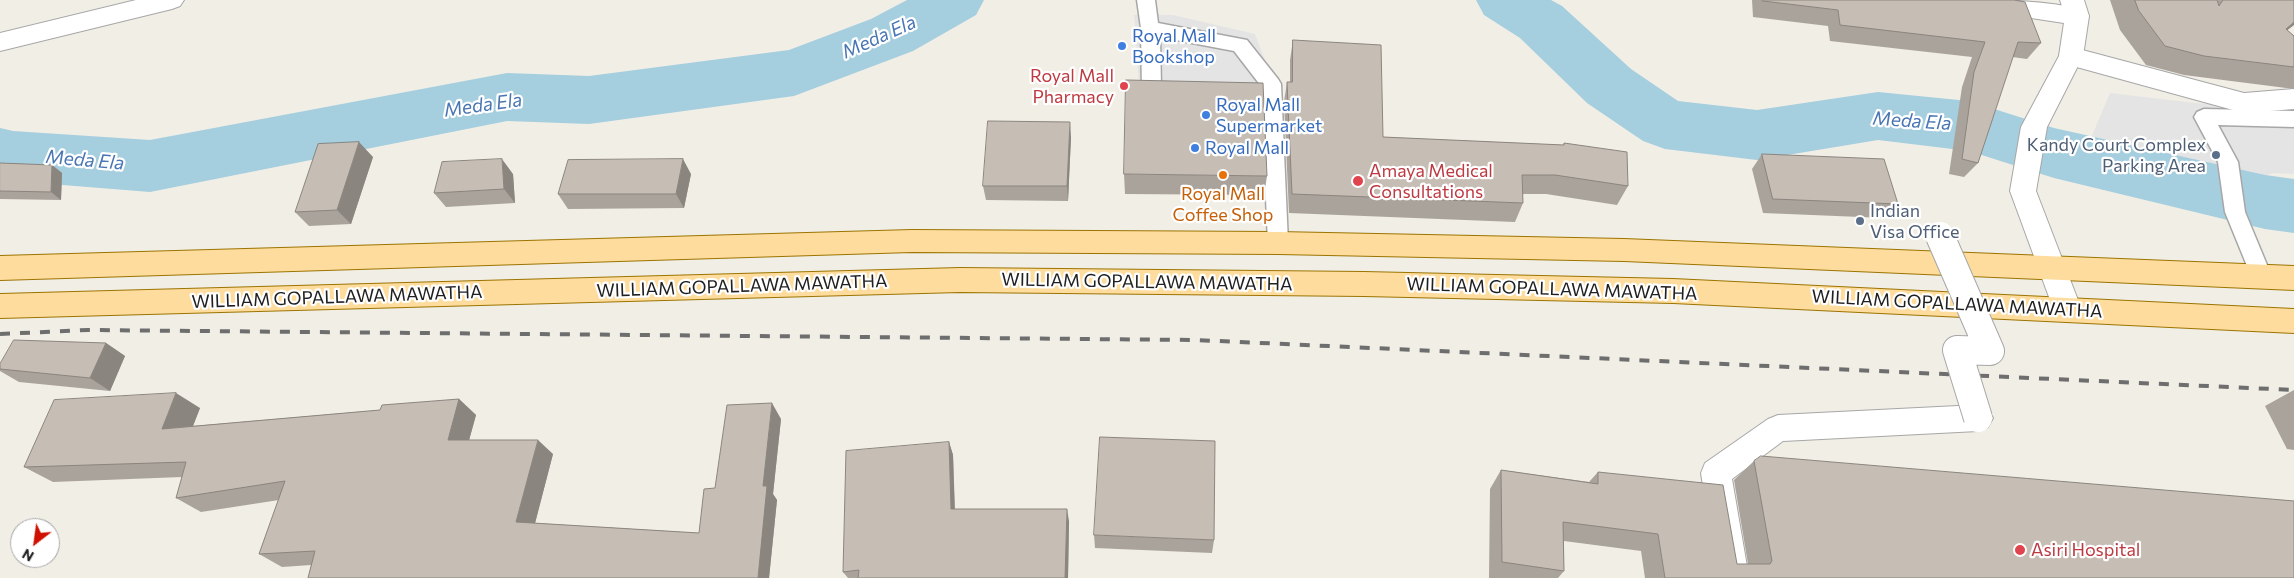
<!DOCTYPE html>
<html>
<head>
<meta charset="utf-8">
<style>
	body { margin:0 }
	#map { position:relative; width:2294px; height:578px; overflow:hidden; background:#f1eee6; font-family:Commissioner,sans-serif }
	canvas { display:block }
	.north { position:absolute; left:10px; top:518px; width:50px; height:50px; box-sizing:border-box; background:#fff; border:1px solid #a6a6a6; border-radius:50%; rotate:210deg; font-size:14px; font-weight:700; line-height:20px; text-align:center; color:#202020 }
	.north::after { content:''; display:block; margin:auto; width:18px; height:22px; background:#d01000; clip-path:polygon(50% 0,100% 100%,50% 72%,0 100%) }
</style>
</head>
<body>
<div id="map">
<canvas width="2294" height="578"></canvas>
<div class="north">N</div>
</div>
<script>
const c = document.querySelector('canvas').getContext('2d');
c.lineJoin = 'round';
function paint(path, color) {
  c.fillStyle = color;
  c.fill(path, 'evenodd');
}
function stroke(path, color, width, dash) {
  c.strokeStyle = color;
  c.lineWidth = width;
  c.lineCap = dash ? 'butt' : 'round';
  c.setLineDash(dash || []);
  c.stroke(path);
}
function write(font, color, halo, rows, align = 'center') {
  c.font = font + ' Commissioner,sans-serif';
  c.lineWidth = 4.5;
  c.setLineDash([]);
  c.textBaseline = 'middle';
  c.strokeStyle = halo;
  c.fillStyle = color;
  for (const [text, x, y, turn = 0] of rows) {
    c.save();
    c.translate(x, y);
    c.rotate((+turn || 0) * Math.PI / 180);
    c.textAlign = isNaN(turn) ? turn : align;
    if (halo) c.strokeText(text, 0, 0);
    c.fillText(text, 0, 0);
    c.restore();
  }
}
paint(new Path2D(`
	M1134,15H1173L1255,34L1280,100L1140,98Z
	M2110,93L2195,103L2294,111V174L2274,173L2226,188L2091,138Z`), '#e4e4e4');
paint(new Path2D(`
	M907,0H984L976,15L913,51L794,96L589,124L507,121L150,192L13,181L0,178V128L13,131L150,140L507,73L589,76L789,50L871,19Z
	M1476,0H1551L1562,6L1631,69L1678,101L1757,110L1878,92L1969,101L2054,128L2265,175L2294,179V233L2265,229L2054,178L1969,151L1878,140L1757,160L1665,149L1643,141L1587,103L1520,38L1484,15Z`), '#a5cedf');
const service = new Path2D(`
	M1137,0H1155L1158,23L1247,40L1278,79L1281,84L1288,243L1285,249L1278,252L1271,249L1268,243L1261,86L1234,51L1160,37L1161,86L1176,88L1179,93L1176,98L1169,100L1145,98L1142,93L1141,28Z
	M2204,109L2294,111V127L2218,125L2238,162L2245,212L2272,277L2268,283L2261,286L2254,283L2225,212L2218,162L2194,117L2197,112Z`);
const pedestrian = new Path2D(`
	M1978,405L1988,409L1993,418L1988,427L1978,431L1783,441L1732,479L1749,578H1717L1701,473L1705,463L1768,419L1778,415Z`);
const minor = new Path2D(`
	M136,0H184L180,6L172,9L0,51V33Z
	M1960,0C2002,0 2045,0 2085,10L2089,16L2085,22L2077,25L1972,9L1964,6Z
	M2071,47L2244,93L2294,89V109L2244,113L2062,63L2059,56L2062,49Z`);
const tertiary = new Path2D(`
	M2060,0H2084L2089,16L2083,56L2047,127L2036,191L2081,308L2077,316L2067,320L2057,316L2053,308L2010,191L2021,127L2059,56L2065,16Z`);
const primary = new Path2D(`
	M912,230L1278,232L1624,239L2294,266V290L1624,261L1278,254L912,252L0,280V256Z
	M960,268L1364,272L1673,279L2294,309V333L1673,303L1364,296L960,292L0,318V294Z`);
stroke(service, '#a7a7a7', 3);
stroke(pedestrian, '#a7a7a7', 2);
stroke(minor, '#a7a7a7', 2);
stroke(tertiary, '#a7a7a7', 2);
stroke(primary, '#9c7400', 2);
paint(service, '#fff');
paint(pedestrian, '#fff');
paint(minor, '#fff');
paint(tertiary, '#fff');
paint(primary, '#fedc9d');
stroke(new Path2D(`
	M0,334L88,330L1196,340L2294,390`), '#6e6e6e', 4, [10, 10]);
const pedestrianBridge = new Path2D(`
	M1940,236L1990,351L1957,350L1978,418`);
stroke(pedestrianBridge, '#a7a7a7', 30, []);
stroke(pedestrianBridge, '#fff', 28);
paint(new Path2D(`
	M1752,0H2014L2041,43L2027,59L2012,57L1978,163L1964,177L1949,174L1962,87L1972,57L1830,41L1828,26L1753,17Z
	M2110,0H2217V1L2218,0H2294L2287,30L2294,36V89L2184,75L2146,65L2120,30Z
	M1293,40L1383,137L1563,145L1564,143L1628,186L1617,205L1546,194H1523V203L1515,222L1289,213L1284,102L1287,82H1290V60Z
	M1071,137L1068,201L986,200L983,186Z
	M1762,154L1898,204L1885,218L1763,213L1752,169Z
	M373,157L351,224L309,226L295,212Z
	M0,163L52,165L62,173L61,200L0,199Z
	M513,174L515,203L446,207L434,193Z
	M691,174L684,208L568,209L558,194Z
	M1124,174L1267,176L1264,195L1125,194Z
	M106,343L125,356L110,391L19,382L0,371V364Z
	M2294,390V450L2287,449L2265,406Z
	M459,399L476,415L469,440L553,454L535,523L699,533L715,488L781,419L773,494L777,500L769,578H308L311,565L282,567L259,554L279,500L201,512L176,498L182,477L53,482L24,467L200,408L193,426L380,410Z
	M949,442L953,455L955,509L1069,521L1068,578H848L843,572Z
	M1754,461L2294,578H1645L1641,551L1564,541V571L1558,578H1489L1490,489L1501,470L1589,482L1598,472L1737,564H1748L1734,480Z
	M1094,535L1214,540L1212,553L1095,548Z`), '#aaa39c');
paint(new Path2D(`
	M2294,22V25L2264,48L2286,29Z
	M1070,122L1071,137L1068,201L1067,186Z
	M359,142L373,157L351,224L337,210Z
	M502,159L513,174L515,203L504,189Z
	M683,159L691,174L684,208L676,194Z
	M52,165L62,173L61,200L51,192Z
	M106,343L125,356L110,391L90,378Z
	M176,393L200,408L186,444L162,429Z
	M459,399L476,415L465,455L448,440Z
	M772,403L781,419L773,494L777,500L769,578H758L763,486Z
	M538,440L553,454L532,535L516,522Z
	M949,442L953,455L955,521L951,509Z
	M1067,509L1069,521L1068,578H1065Z`), '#8b857f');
const building = new Path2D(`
	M1762,0H2014L2025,2L2041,43L2018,42L1978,163L1962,159L1974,72L1985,42L1840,25L1838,10L1763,1Z
	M2135,0H2217L2219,6L2223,0H2294V22L2286,29L2294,36V67L2204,56L2165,46L2139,11Z
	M1293,40L1381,45L1383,137L1564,145V143L1627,152L1628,186L1555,175H1522L1523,203L1292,194L1287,82H1292Z
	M1126,80L1263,83L1267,176L1124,174Z
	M988,121L1070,122L1067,186H983Z
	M359,142L337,210L295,212L318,144Z
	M1762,154L1884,159L1898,204L1773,199Z
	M502,159L504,189L434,193L442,162Z
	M683,159L676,194H558L568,160Z
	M0,163L52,165L51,192L0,191Z
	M14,340L106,343L90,378L0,369V364Z
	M176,393L162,429L380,410L382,405L459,399L448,440H538L516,522L699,533L704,489L715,488L727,405L772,403L763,486H767L758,578H308L315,551L259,554L285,481L176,498L186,462L24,467L54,400Z
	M1100,437L1215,441L1214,540L1094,535Z
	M949,442L951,509H1067L1065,578H858L859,570L843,572L846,451Z
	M1761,456L2294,501V578H1665L1658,534L1563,522L1564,571L1502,562L1501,470L1598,484V472L1723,485L1737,564H1770L1772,561L1754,461Z`);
paint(building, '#c6beb5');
stroke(building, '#8b857f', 1);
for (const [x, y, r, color] of [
	[1122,46,5,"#3f7fe0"],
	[1124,86,5,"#e0444e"],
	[1206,115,5,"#3f7fe0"],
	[1195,148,5,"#3f7fe0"],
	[2216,155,5,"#5c6f8a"],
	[1223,175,5,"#e8710a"],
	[1358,181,6,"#e0444e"],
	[1860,221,5,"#5c6f8a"],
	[2020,550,6,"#e0444e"]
]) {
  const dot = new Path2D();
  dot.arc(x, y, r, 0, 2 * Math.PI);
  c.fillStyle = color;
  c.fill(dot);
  stroke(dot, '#fff', 2);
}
write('18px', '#366cbe', '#fff', [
	["Royal Mall",1132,36],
	["Bookshop",1132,57],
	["Royal Mall",1216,105],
	["Supermarket",1216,126],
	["Royal Mall",1205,148]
], 'left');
write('18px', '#be3a42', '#fff', [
	["Royal Mall",1114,76,"right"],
	["Pharmacy",1114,97,"right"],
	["Amaya Medical",1369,171],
	["Consultations",1369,192],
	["Asiri Hospital",2031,550]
], 'left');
write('18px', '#4e5e75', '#fff', [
	["Kandy Court Complex",2206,145],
	["Parking Area",2206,166],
	["Indian",1870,211,"left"],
	["Visa Office",1870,232,"left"]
], 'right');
write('18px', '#c56008', '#fff', [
	["Royal Mall",1223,194],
	["Coffee Shop",1223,215]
]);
write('18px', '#202020', '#fff', [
	["WILLIAM GOPALLAWA MAWATHA",1147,282,1],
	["WILLIAM GOPALLAWA MAWATHA",742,286,-2],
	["WILLIAM GOPALLAWA MAWATHA",1552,289,2],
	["WILLIAM GOPALLAWA MAWATHA",337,297,-2],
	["WILLIAM GOPALLAWA MAWATHA",1957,304,3]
]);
write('italic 19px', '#4975b3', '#fff', [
	["Meda Ela",879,37,-24],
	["Meda Ela",483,105,-8],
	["Meda Ela",1912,121,4],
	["Meda Ela",85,160,5]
]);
</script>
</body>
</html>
